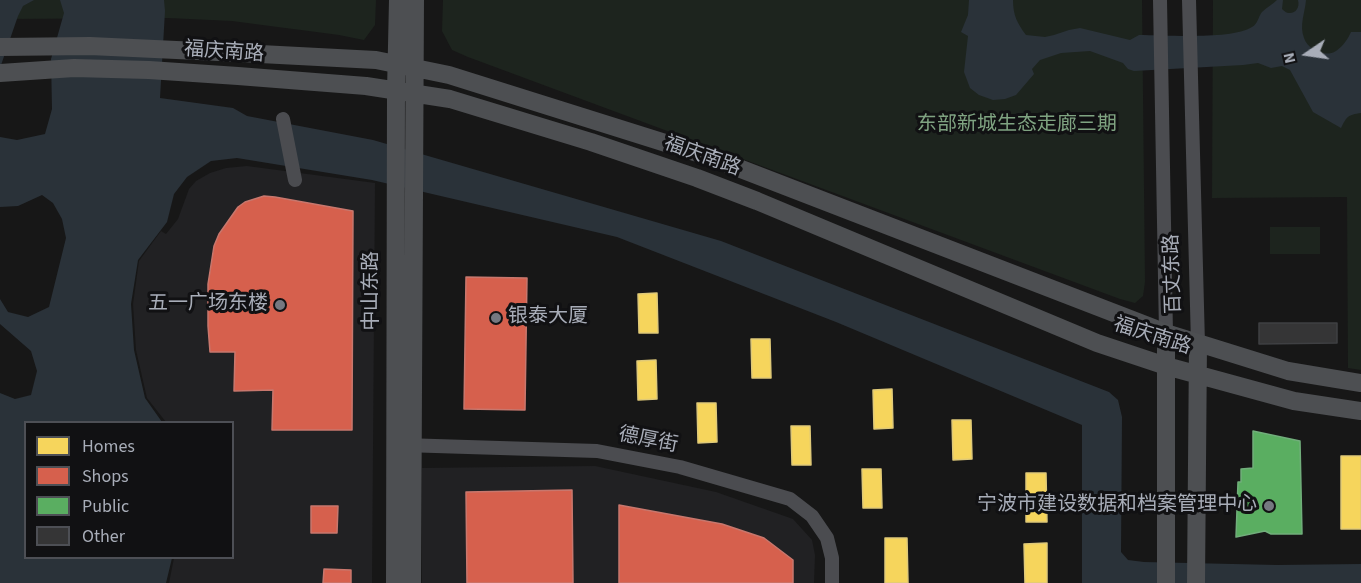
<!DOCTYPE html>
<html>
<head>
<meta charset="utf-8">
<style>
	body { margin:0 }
	#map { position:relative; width:1361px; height:583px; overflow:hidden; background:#171717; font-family:"Source Sans 3",sans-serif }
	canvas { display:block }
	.legend { position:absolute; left:24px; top:421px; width:210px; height:138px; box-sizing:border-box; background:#111113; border:2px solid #4d4f55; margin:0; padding:8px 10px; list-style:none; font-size:18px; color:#a8adb8 }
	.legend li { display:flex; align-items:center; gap:12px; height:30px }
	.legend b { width:30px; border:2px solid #4d4f55 }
	.north { position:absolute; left:1277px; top:24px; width:60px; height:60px; -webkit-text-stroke:4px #111113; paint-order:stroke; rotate:257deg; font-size:16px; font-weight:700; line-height:24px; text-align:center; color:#a8adb8 }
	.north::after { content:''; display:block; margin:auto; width:21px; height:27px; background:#a8adb8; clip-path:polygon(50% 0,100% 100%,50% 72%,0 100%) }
</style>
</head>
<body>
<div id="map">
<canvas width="1361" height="583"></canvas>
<ul class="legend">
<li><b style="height:16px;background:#f6d55c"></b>Homes</li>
<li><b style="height:16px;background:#d6604d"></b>Shops</li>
<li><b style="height:16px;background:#5aae61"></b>Public</li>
<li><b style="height:16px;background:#353536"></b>Other</li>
</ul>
<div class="north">N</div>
</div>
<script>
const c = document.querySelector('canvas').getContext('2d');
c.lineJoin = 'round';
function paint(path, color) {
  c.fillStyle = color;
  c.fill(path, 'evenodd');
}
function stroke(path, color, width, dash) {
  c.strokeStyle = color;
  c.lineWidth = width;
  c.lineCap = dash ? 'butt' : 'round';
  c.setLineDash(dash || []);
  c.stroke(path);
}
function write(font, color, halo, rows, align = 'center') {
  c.font = font + ' "Source Sans 3","Noto Sans SC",sans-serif';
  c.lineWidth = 6;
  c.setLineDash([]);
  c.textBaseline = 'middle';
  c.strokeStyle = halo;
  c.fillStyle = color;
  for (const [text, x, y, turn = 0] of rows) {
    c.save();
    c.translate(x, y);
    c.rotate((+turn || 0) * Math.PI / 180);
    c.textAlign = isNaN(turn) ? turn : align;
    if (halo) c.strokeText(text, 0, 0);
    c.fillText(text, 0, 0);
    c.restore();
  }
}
paint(new Path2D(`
	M247,166L375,183L372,583H169L174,558H232V422H166L147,398L136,350L133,304L139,261L161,231L166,234L178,219L189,189L196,181L210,173L226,168Z
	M595,466L716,492L793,519L812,540L815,555L814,583H422V468Z`), '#212123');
paint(new Path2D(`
	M0,0H376L375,25L364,40L339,35L232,21L168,18L0,19Z
	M443,0H1142L1145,282L1143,296L1135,303L1120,299L468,57L452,50L442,31Z
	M1213,0H1361V370L1348,368L1347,197L1212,198Z
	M1270,227H1320V254H1270Z`), '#1d241e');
paint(new Path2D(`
	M0,0H34L23,6L18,16L0,68Z
	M60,0H164L165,11L160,98L233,108L247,116L373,140L721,241L1109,392L1118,400L1122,417L1121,552L1128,560L1144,562L1277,565L1361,564V583H1082V425L836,322L617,237L372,180L237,158L211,161L187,177L174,194L167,222L138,260L131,304L134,350L145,398L162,422H26V558H172L166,583H0V393L15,399L31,395L37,371L31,351L0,324V299L8,312L28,317L49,307L66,238L62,219L53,203L42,195L18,206L0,207V137L17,140L45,134L52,109L51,59L64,13Z
	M969,0H1013C1013,15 1017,23 1026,35L1045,37L1054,35L1069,30L1080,28L1130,40L1139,35C1165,35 1232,40 1252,27C1258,24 1258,17 1262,12C1267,7 1272,5 1277,0H1283L1282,9C1290,18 1301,11 1298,0H1306C1305,13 1299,25 1304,38C1308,50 1325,58 1336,51C1343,46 1348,39 1351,32H1361V113C1348,115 1347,116 1341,128L1313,112L1290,70L1282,66L1271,68L1258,63L1243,65L1134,71L1128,69L1123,63L1090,51L1061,53L1040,60L1032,69L1034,74L1016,95L1005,99L993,100L979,95L970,88L964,72L968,36L961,32L968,15Z`), '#2a3239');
const homes = new Path2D(`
	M657,293L658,333H639L638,294Z
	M751,339H770L771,378H752Z
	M656,360L657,399L638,400L637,361Z
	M892,389L893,428L874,429L873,390Z
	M697,403H716L717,442L698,443Z
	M952,420H971L972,459L953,460Z
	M791,426H810L811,465H792Z
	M1341,456H1361V529H1341Z
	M862,469H881L882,508H863Z
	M1026,473H1046L1047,522H1026Z
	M885,538H907L908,583H885Z
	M1047,543V583H1025L1024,544Z`);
paint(homes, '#f6d55c');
stroke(homes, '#dfc978', 1.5);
const shops = new Path2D(`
	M264,196L275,197L353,211L352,430H272L273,390L234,391L235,352H210L208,326V284L214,246L219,234L238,207L245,202Z
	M466,277L527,278L525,410L464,409Z
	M572,490L573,583H467L466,492Z
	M619,505L722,524L764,538L793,560V583H619Z
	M311,506H338L337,533H311Z
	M324,569L351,570V583H323Z`);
paint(shops, '#d6604d');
stroke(shops, '#c8776d', 1.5);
const public = new Path2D(`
	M1253,431L1300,441L1302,534H1271L1265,531L1236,537L1238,482H1241V469L1253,468Z`);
paint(public, '#5aae61');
stroke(public, '#71ae7b', 1.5);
const building = new Path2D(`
	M1259,323H1337V343L1259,344Z`);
paint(building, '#353536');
stroke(building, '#3f4043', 1.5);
stroke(new Path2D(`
	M1160,0L1166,333
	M1189,0L1198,344
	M283,119L295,180
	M403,445L597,451L680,467L790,499L812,516L827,538L832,558V583`), '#4b4c50', 14);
stroke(new Path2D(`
	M0,47L90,46L241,53L376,60L449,75L710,157L1166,333L1288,371L1361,383
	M0,73L74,68L149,70L238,76L366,86L450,99L591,142L697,178L757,201L1097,343L1166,366L1294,401L1361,411
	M1166,333V583
	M395,583L396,91L398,0
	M412,583L415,0
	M1196,583L1198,344`), '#4d4f52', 18);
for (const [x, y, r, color] of [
	[280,305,6,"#757880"],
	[496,318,6,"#757880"],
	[1269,506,6,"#757880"]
]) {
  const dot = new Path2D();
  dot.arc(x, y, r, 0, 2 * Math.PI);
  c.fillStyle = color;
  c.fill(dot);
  stroke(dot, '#111113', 2);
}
write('20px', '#a8adb8', '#111113', [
	["福庆南路",224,53,4],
	["福庆南路",702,157,20],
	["百丈东路",1174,274,-92],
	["中山东路",373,291,-90],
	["福庆南路",1152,337,18],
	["德厚街",648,441,11]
]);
write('20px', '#7fa381', '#111113', [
	["东部新城生态走廊三期",1017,126]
]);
write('20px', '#a8adb8', '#111113', [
	["五一广场东楼",268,305],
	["银泰大厦",508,318,"left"],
	["宁波市建设数据和档案管理中心",1257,506]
], 'right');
</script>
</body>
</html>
